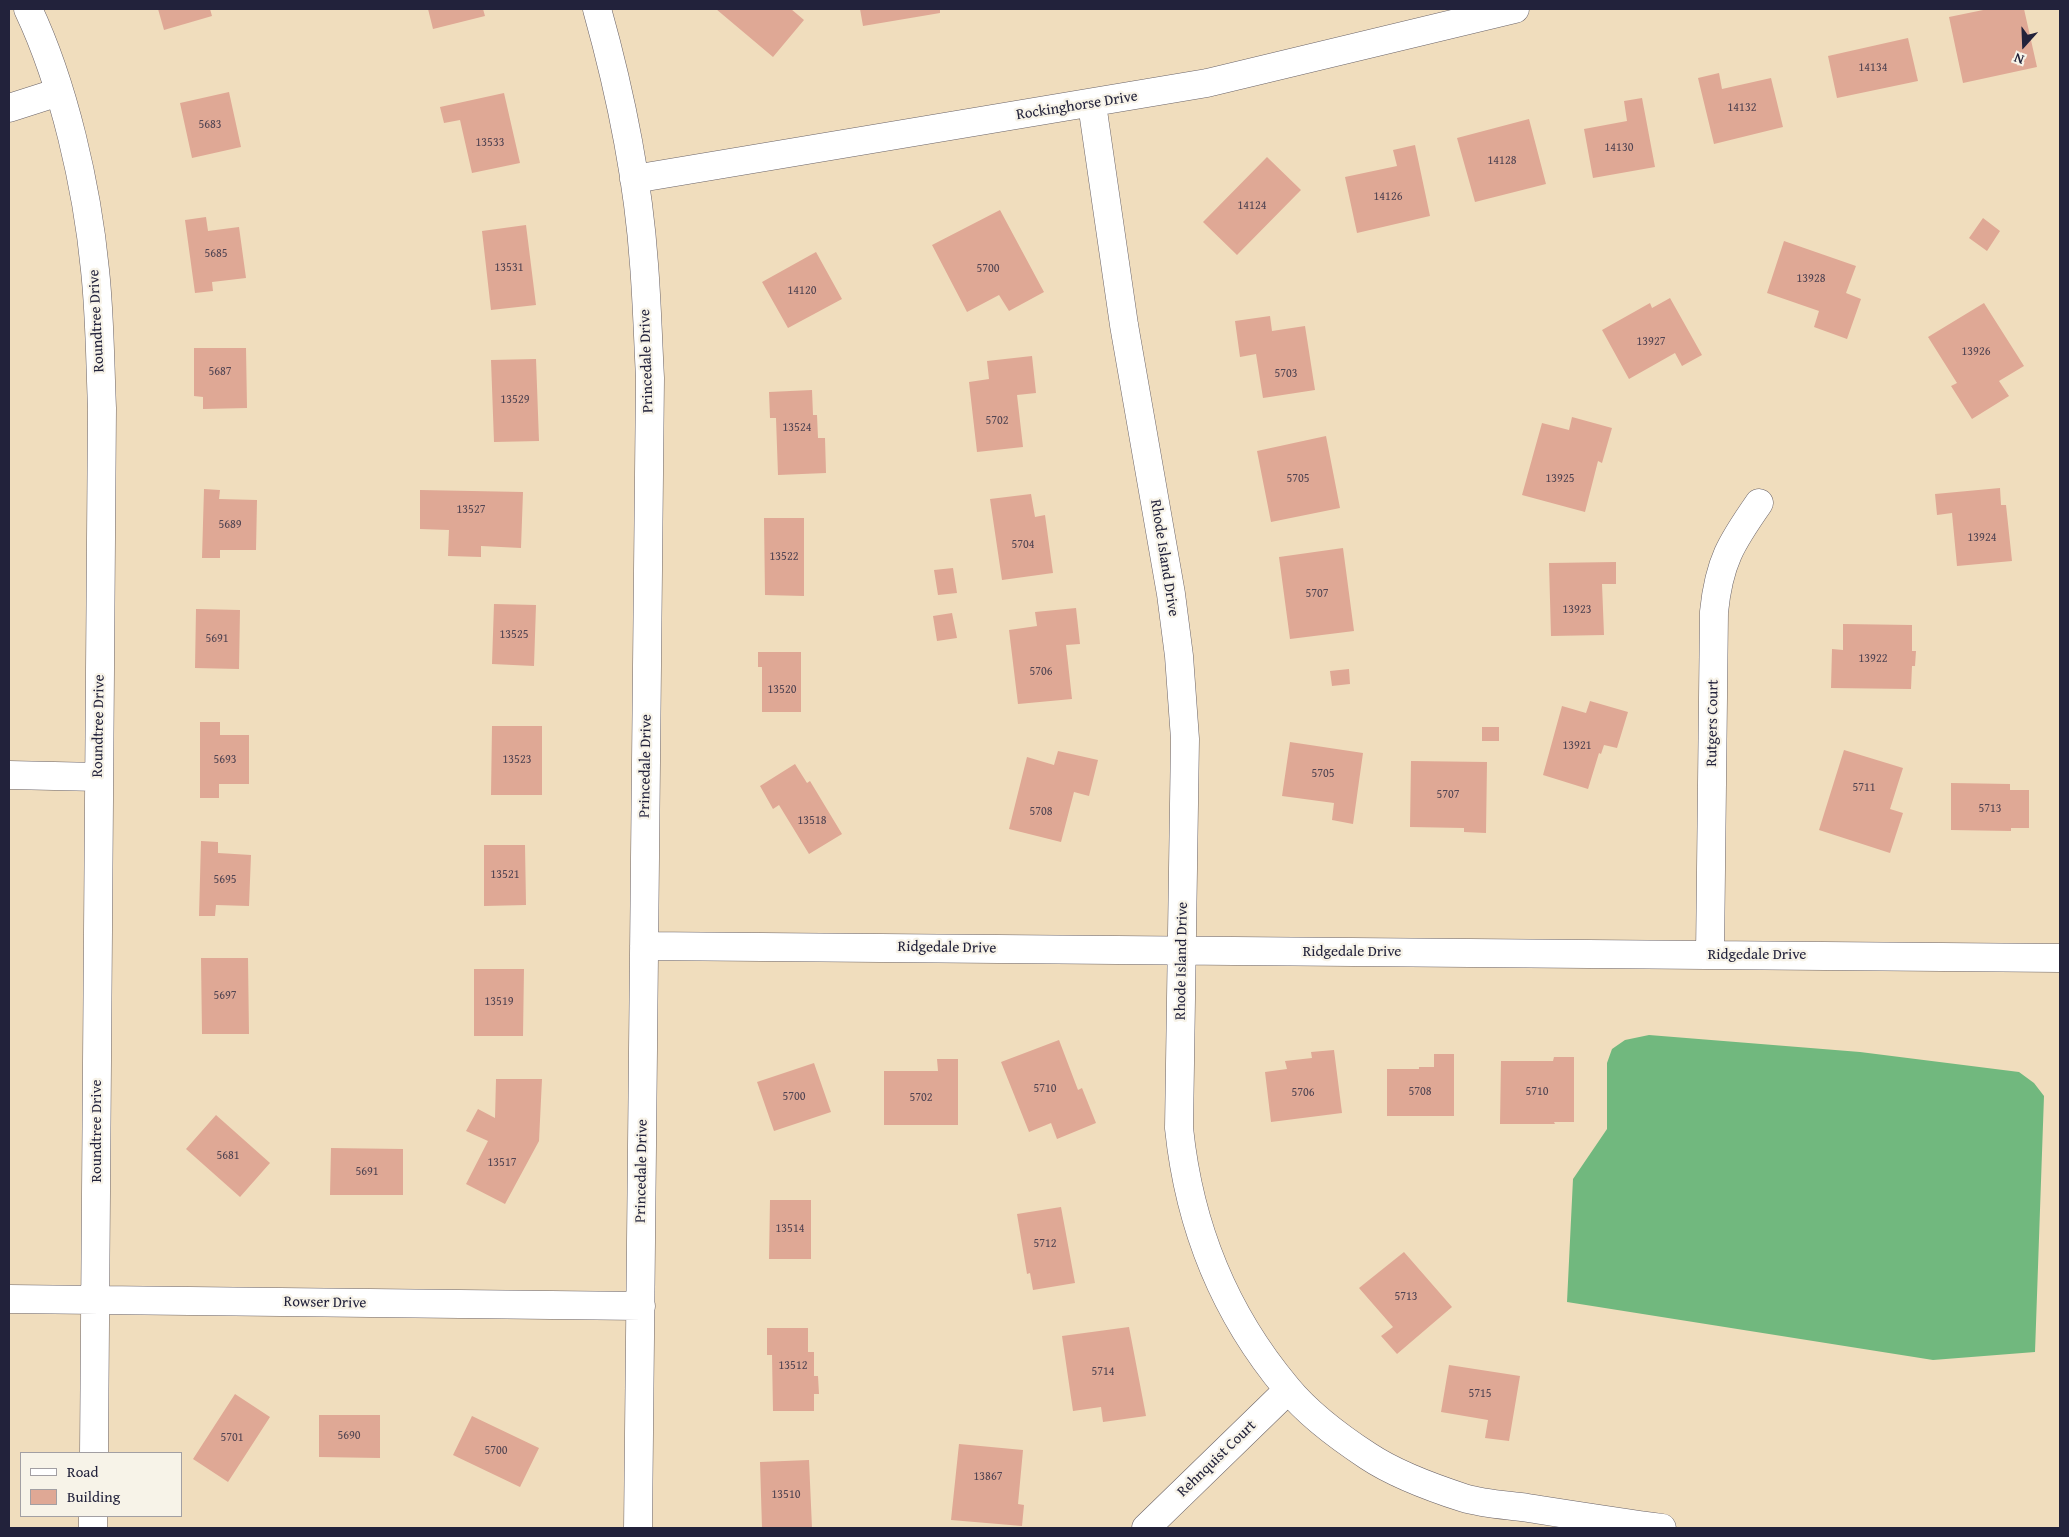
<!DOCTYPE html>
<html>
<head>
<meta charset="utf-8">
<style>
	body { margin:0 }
	#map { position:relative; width:2069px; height:1537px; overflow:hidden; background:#f0ddbd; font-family:"Gentium Book Plus",serif }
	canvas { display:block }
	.frame { position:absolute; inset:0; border:10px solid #22223b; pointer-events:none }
	.legend { position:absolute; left:20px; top:1452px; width:162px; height:65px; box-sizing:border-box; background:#f7f3e8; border:1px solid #a29fa3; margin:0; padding:6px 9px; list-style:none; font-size:15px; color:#22223b }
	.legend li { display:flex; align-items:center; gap:10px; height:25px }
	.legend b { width:25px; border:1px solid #a29fa3 }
	.north { position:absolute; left:1999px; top:20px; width:50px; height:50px; -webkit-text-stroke:4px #f7f3e8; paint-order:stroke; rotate:200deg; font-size:14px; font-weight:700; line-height:20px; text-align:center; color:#22223b }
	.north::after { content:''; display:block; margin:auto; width:18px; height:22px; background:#22223b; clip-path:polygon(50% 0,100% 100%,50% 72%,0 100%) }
</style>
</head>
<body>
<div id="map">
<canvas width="2069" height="1537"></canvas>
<div class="frame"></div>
<ul class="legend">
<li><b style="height:6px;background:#fff"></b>Road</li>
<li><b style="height:14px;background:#dfa895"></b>Building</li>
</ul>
<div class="north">N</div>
</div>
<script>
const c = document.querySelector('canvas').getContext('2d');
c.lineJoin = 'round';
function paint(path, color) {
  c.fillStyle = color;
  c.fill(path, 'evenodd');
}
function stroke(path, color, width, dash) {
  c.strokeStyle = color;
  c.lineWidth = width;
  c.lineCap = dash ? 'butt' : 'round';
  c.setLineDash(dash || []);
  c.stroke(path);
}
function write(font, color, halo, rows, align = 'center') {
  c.font = font + ' "Gentium Book Plus",serif';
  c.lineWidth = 4.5;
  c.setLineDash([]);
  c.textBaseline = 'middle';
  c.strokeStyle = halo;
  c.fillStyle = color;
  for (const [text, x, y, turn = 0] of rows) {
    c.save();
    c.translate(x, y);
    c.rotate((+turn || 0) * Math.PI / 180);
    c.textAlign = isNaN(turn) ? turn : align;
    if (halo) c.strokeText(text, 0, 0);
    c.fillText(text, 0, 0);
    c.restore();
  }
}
paint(new Path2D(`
	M1649,1035L1860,1052L2019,1072L2034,1083L2044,1096L2035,1352L1933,1360L1567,1302L1573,1179L1607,1129V1063L1612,1049L1625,1040Z`), '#71b87e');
paint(new Path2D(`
	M158,9H210L212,16L164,30Z
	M428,9H483L485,16L433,29Z
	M716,9H791L804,20L773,57Z
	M860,9H940V13L863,26Z
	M1988,9H2024L2037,67L1963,83L1949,17Z
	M1908,38L1918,81L1837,98L1828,56Z
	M1719,73L1722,89L1771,78L1783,127L1714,144L1698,78Z
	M229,92L241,147L192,158L180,103Z
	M504,93L520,163L472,173L460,120L444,123L440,107Z
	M1642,98L1655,167L1593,178L1584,129L1627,121L1624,101Z
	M1529,119L1546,184L1475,202L1457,138Z
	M1415,145L1430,216L1357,233L1345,177L1397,166L1393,150Z
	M1267,157L1301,190L1237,255L1203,222Z
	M1000,210L1044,292L1009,311L999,295L967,312L932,245Z
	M206,217L208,231L239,227L246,278L212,282L213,291L195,293L185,220Z
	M1983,218L2000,231L1987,251L1969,238Z
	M526,225L536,305L491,310L482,231Z
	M1784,241L1856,266L1846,293L1861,299L1847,339L1814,327L1819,311L1767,293Z
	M816,252L842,299L788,328L762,282Z
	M1670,298L1702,355L1682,366L1675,353L1629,379L1602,330L1650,303L1652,308Z
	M1984,303L2024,366L1999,381L2009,396L1972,419L1951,386L1957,383L1928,337Z
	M1270,316L1272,331L1305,326L1315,390L1263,398L1256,354L1240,357L1235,321Z
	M194,348H246L247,408L203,409V397L194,396Z
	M1032,356L1036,393L1017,395L1023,447L977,452L969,382L989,379L987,361Z
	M536,359L539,441L494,442L491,360Z
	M812,390L813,415H817L818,438H825L826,473L778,475L776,418H770L769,392Z
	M1572,417L1612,428L1602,463L1598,461L1585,512L1522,495L1542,423L1569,430Z
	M1326,436L1340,508L1271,522L1257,451Z
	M2000,488L2001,505H2006L2012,561L1957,566L1952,513L1937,515L1935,494Z
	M204,489L220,490L219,499L257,500L256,550H220V558H202Z
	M420,490L523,492L521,548L481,546V557L448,556L449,530L420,529Z
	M1031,494L1035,517L1045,515L1053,573L1002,580L990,499Z
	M764,518H804V596L765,595Z
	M1343,548L1354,631L1290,639L1279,557Z
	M1616,562V584H1602L1604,635L1551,636L1549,563Z
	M953,568L957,593L938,595L934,570Z
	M494,604L536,605L534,666L492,664Z
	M1076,608L1080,644L1066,645L1072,699L1018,704L1009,630L1037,626L1035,612Z
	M196,609L240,610L239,669L195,668Z
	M952,613L957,638L937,641L933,616Z
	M1843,624L1912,625V651H1916L1915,666H1912L1911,689L1831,688L1832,649L1843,650Z
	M758,652H801V712H762V667H758Z
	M1349,669L1350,684L1332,686L1330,671Z
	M1590,701L1628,712L1617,748L1604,745L1601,754L1599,753L1588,789L1543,775L1562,706L1586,713Z
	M200,722H220V735H249V784H219V798H200Z
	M492,726H542V795H491Z
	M1482,727H1499V741H1482Z
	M1290,742L1363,753L1353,824L1332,820L1334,803L1282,796Z
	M1844,750L1903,768L1890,809L1903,813L1890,853L1819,830Z
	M1058,751L1098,760L1089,796L1074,792L1061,842L1009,829L1027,757L1054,765Z
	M1411,761L1487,762L1486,833L1464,832V828L1410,827Z
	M795,764L807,783L810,781L842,834L809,854L779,805L773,809L760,786Z
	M1951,783L2010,784V790H2029V828H2011V831L1951,830Z
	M201,841L218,842V853L251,855L249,906L216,905L215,916H199Z
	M484,845H525L526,905L484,906Z
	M201,958H248L249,1034H202Z
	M474,969H524L523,1036H474Z
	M1059,1040L1078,1090L1082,1088L1096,1123L1057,1139L1051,1123L1029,1132L1001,1062Z
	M1334,1050L1342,1113L1271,1122L1265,1072L1287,1069L1285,1061L1312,1058L1311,1052Z
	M1434,1054H1454V1116H1387V1069H1419V1067H1434Z
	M1554,1057H1574V1122H1554L1555,1124H1500L1501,1061H1553Z
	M937,1059H958V1125H884V1071H938Z
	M814,1063L831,1112L774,1131L757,1082Z
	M496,1079H542L539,1141L505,1204L466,1184L488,1141L466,1131L478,1109L495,1118Z
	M216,1115L270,1163L240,1197L186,1149Z
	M331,1148L403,1149V1195H330Z
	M770,1200H811V1259H769Z
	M1061,1207L1075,1283L1033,1290L1030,1273L1027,1274L1017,1214Z
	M1404,1252L1452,1307L1397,1354L1381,1336L1393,1327L1359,1288Z
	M1129,1327L1146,1416L1103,1422L1101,1407L1073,1411L1062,1336Z
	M767,1328H808V1352H814V1376H818L819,1394H814V1411H773L772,1355H767Z
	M1449,1365L1520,1376L1509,1441L1485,1438L1488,1420L1441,1412Z
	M235,1394L270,1417L228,1482L193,1459Z
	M319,1415H380V1458L319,1457Z
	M472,1416L539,1448L520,1487L453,1455Z
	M959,1444L1023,1450L1018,1504L1024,1505L1022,1526L951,1520Z
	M809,1460L812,1528H762L760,1462Z`), '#dfa895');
const minor = new Path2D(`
	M28,9C64,85 87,187 95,270C100,316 100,362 102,408L94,1453
	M597,9C620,91 638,178 644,264C647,302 648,340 650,378L638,1528
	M1092,104L1124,325L1171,594L1179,656L1185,739L1179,1128C1189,1225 1224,1313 1287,1388C1309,1415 1339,1437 1368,1456C1395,1474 1433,1488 1464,1498C1484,1504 1507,1505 1528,1508C1573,1515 1617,1522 1662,1528
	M9,108L59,92
	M634,179L1207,83L1515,9
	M9,775L99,777
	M644,946L2060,958
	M1710,955L1714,612C1719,562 1731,543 1759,503
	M9,1299L641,1306
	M93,1528V1516
	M1146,1528L1288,1390`);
stroke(minor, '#6a6368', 29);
stroke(minor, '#fff', 28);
write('12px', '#514452', null, [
	["14134",1873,68],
	["14132",1742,108],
	["5683",210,125],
	["13533",490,143],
	["14130",1619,148],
	["14128",1502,161],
	["14126",1388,197],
	["14124",1252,206],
	["5685",216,254],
	["13531",509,268],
	["5700",988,269],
	["13928",1811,279],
	["14120",802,291],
	["13927",1651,342],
	["13926",1976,352],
	["5687",220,372],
	["5703",1286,374],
	["13529",515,400],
	["5702",997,421],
	["13524",797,428],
	["5705",1298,479],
	["13925",1560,479],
	["13527",471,510],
	["5689",230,525],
	["13924",1982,538],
	["5704",1023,545],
	["13522",784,557],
	["5707",1317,594],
	["13923",1577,610],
	["13525",514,635],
	["5691",217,639],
	["13922",1873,659],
	["5706",1041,672],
	["13520",782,690],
	["13921",1577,746],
	["5693",225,760],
	["13523",517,760],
	["5705",1323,774],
	["5711",1864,788],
	["5707",1448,795],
	["5713",1990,809],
	["5708",1041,812],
	["13518",812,821],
	["13521",505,875],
	["5695",225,880],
	["5697",225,996],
	["13519",499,1002],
	["5710",1045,1089],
	["5708",1420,1092],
	["5710",1537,1092],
	["5706",1303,1093],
	["5700",794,1097],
	["5702",921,1098],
	["5681",228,1156],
	["13517",502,1163],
	["5691",367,1172],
	["13514",790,1229],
	["5712",1045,1244],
	["5713",1406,1297],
	["13512",793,1366],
	["5714",1103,1372],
	["5715",1480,1394],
	["5690",349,1436],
	["5701",232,1438],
	["5700",496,1451],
	["13867",988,1477],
	["13510",786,1495]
]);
write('15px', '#22223b', '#f7f3e8', [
	["Rockinghorse Drive",1077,106,-9],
	["Roundtree Drive",97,321,-93],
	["Princedale Drive",647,361,-92],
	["Rhode Island Drive",1164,558,81],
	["Rutgers Court",1713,723,-89],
	["Roundtree Drive",99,726,-89],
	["Princedale Drive",646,766,-89],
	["Ridgedale Drive",947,948,1],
	["Ridgedale Drive",1352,952],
	["Ridgedale Drive",1757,955],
	["Rhode Island Drive",1182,961,-89],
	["Roundtree Drive",97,1131,-90],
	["Princedale Drive",642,1171,-89],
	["Rowser Drive",325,1303,1],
	["Rehnquist Court",1217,1459,-44]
]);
</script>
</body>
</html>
